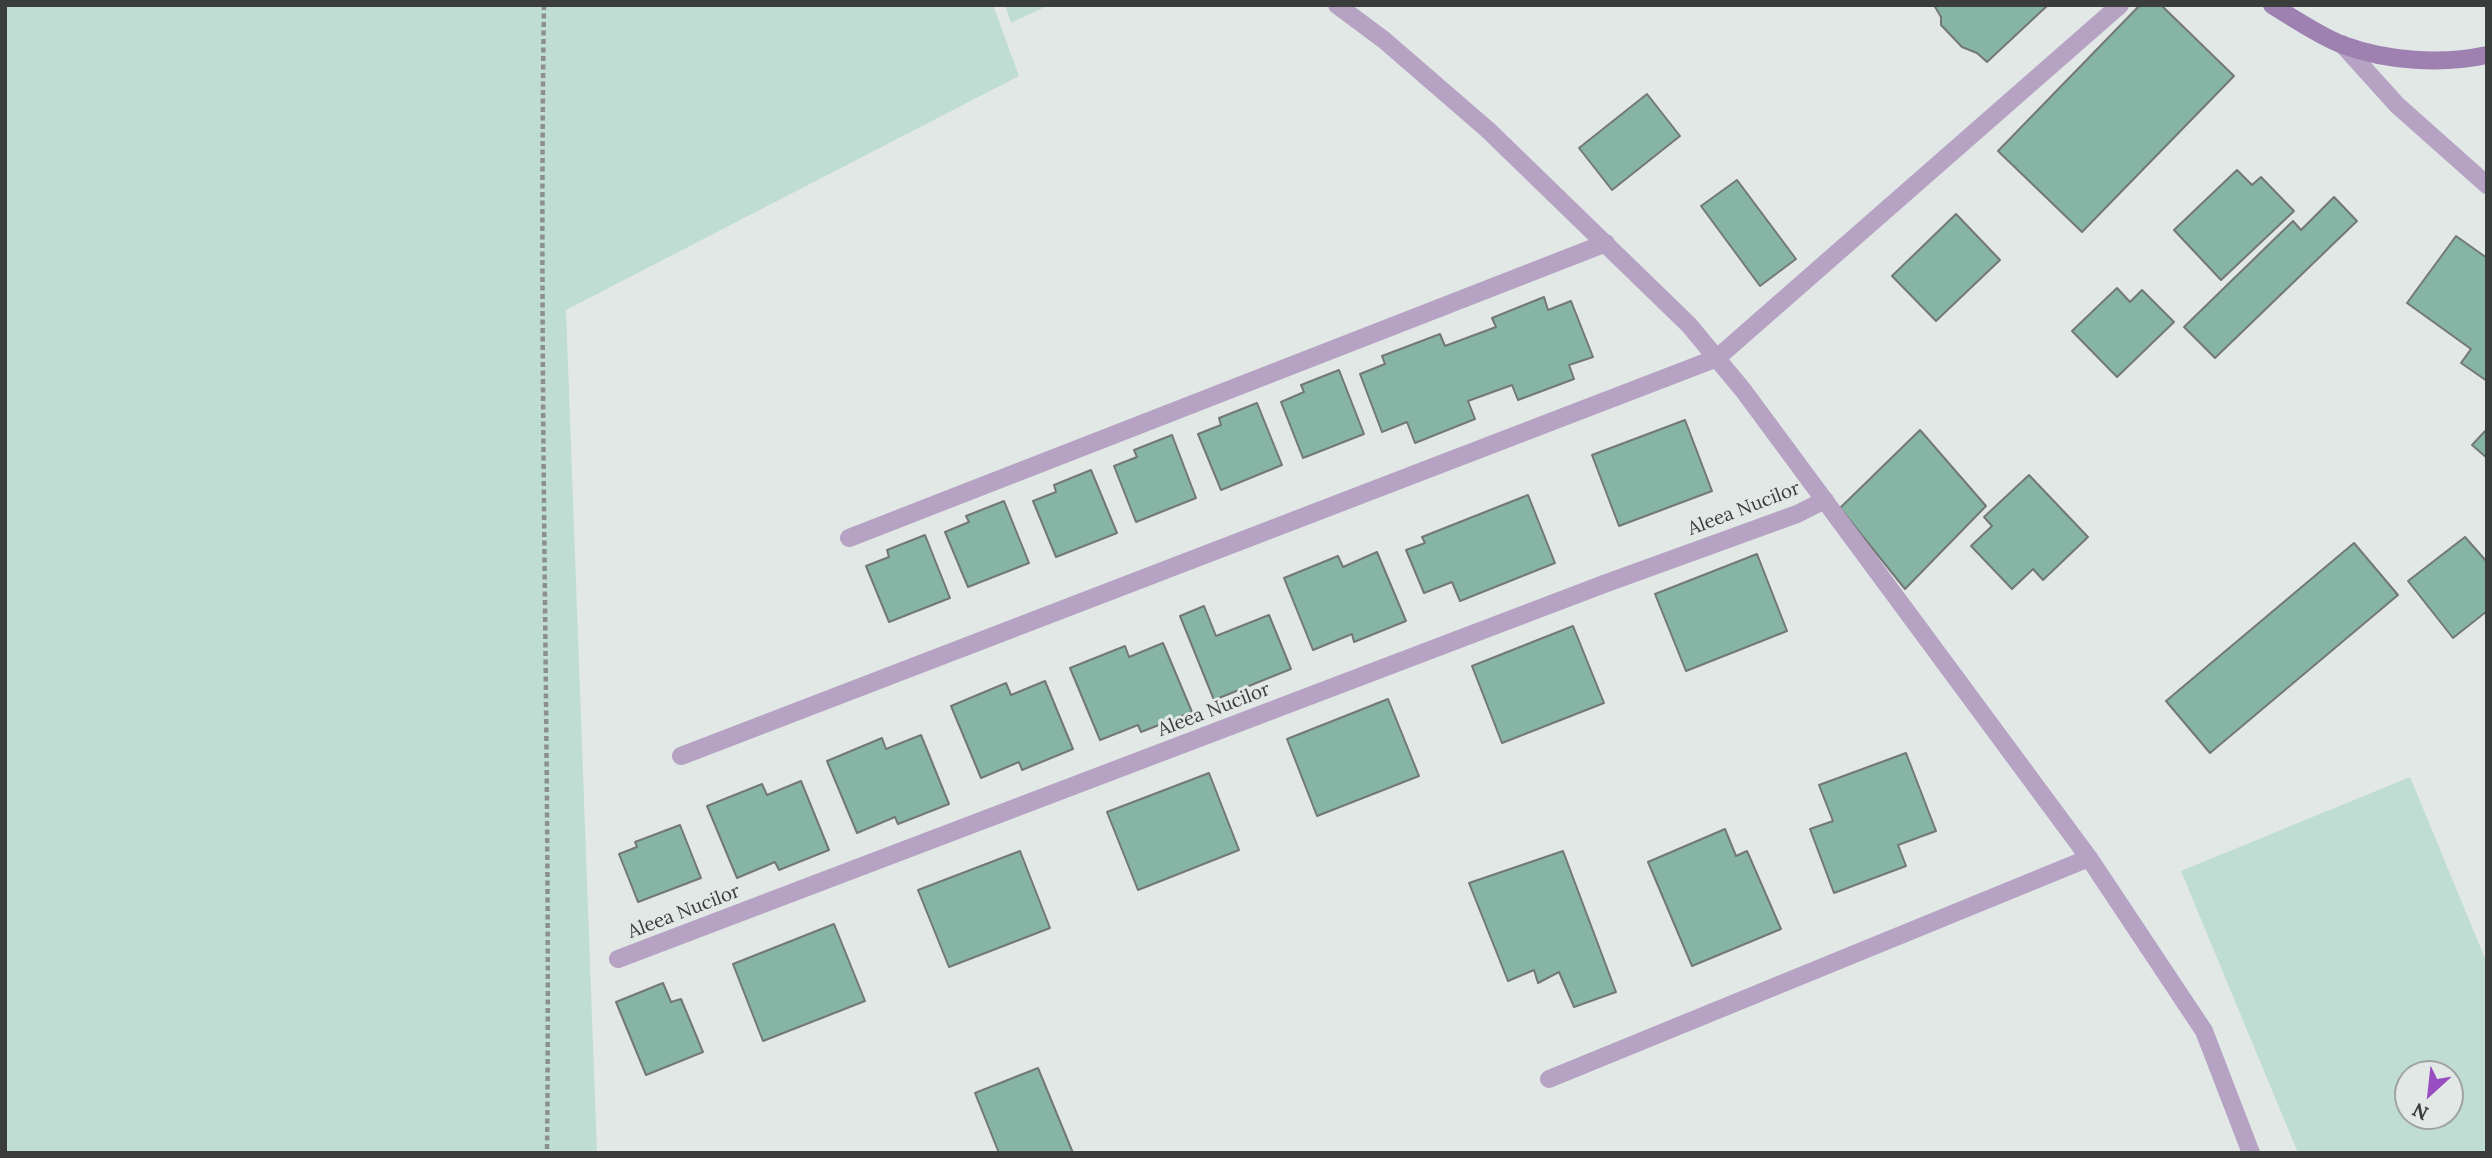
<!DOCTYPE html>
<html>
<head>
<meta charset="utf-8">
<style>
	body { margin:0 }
	#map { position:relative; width:2492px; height:1158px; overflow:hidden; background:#e2e8e6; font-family:Lora,serif }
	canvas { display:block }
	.frame { position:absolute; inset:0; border:7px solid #3b3d3c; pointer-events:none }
	.north { position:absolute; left:2394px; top:1060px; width:70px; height:70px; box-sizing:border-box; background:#e2e8e6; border:2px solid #9fa4a2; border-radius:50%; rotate:207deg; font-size:19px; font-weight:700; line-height:28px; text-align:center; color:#3b3d3c }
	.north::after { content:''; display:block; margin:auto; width:24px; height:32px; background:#984ec1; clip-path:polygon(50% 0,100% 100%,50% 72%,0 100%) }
</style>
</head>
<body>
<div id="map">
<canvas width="2492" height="1158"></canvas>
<div class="frame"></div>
<div class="north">N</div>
</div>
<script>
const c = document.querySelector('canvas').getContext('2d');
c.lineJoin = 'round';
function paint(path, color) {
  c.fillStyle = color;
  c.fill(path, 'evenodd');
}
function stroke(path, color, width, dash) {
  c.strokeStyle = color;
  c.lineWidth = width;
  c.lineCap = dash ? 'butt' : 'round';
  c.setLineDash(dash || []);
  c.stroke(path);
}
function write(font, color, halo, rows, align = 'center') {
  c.font = font + ' Lora,serif';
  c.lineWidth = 6;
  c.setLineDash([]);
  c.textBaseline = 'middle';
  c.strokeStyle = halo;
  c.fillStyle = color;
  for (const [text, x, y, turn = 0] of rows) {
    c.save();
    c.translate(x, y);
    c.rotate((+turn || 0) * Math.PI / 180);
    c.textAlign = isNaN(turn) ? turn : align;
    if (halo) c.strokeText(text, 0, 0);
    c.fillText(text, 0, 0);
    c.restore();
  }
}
paint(new Path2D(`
	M5,5H993L1019,76L566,310L597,1153H5Z
	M1005,5H1049L1011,23Z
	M2410,777L2487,963V1153H2298L2181,871ZM2408,1074H2450V1116H2408Z`), '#c0ddd3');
const building = new Path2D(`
	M1934,5H2048L1987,62L1977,53L1962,47L1941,25V17Z
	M2140,5H2161L2234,76L2082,232L1998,151Z
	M1647,94L1680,136L1612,190L1579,148Z
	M2237,170L2252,185L2261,177L2294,211L2221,280L2174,230Z
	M1737,180L1796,259L1760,286L1701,206Z
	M2334,197L2357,221L2215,358L2184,327L2293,221L2301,230Z
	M1956,214L2000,260L1936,321L1892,276Z
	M2456,236L2487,258V381L2461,363L2471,349L2407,303Z
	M2117,288L2130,302L2142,290L2174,322L2117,377L2072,331Z
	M1544,297L1548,310L1571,301L1593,357L1569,365L1574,379L1518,400L1512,385L1468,401L1475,419L1415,443L1407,422L1382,432L1360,374L1385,364L1382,356L1440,334L1445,346L1496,327L1492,318Z
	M1339,370L1364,434L1303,458L1281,402L1304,392L1301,385Z
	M1257,403L1282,465L1221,490L1198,434L1221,425L1219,418Z
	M1685,420L1712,491L1619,526L1592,455Z
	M2487,429V458L2472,445Z
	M1920,430L1986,506L1905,589L1840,508Z
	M1172,435L1196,498L1136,522L1114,466L1137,457L1134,450Z
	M1091,470L1117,533L1056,557L1033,501L1056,492L1054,485Z
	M2029,475L2088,537L2043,580L2033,569L2012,589L1971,546L1992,526L1984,517Z
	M1528,495L1555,563L1460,601L1452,582L1424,593L1406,550L1425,543L1422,537Z
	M1004,501L1029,563L968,587L945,532L969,522L966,516Z
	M925,535L950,598L889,622L866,566L889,557L887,550Z
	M2465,537L2487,562V611L2453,638L2408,581Z
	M2354,543L2398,595L2210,753L2166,701Z
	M1377,552L1406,621L1354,642L1352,634L1313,650L1284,578L1338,556L1343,567Z
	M1757,554L1787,631L1686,671L1655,594Z
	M1204,606L1216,636L1269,615L1291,669L1214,700L1180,616Z
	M1573,626L1604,703L1502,743L1472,666Z
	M1163,643L1192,712L1141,732L1138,725L1100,740L1070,668L1125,646L1129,657Z
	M1045,681L1073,749L1022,770L1019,762L981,778L951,706L1006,683L1011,695Z
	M1388,699L1419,776L1317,816L1287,739Z
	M921,735L949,804L898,824L895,817L857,833L827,761L882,738L886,749Z
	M1906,753L1936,831L1898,845L1906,866L1834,893L1810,829L1833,821L1819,785Z
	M1209,773L1239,850L1138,890L1107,812Z
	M801,781L829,850L779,870L775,862L737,878L707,806L762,784L767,795Z
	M680,825L701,878L638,902L619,854L637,847L635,842Z
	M1725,829L1736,856L1747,851L1781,929L1692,966L1648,862Z
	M1020,851L1050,928L949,967L918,890Z
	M1563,851L1616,992L1574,1007L1559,972L1538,983L1534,970L1508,981L1469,883Z
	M834,924L865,1001L763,1041L733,964Z
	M663,983L671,1002L681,999L703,1052L646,1075L616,1002Z
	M1038,1068L1073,1153H999L975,1093Z`);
paint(building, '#86b4a5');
stroke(building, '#737876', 2);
stroke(new Path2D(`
	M544,5C538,388 551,770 547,1153`), '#8b8f8d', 4.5, [5, 3.5]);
stroke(new Path2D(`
	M2089,858L2204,1031L2251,1153`), '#b6a3c4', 18);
stroke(new Path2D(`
	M1337,5L1384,40L1488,130L1689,325L1743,390L2089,858L1549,1079
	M2342,44L2397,105L2487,185
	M849,538L1606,243
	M681,756L1717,358L2120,5
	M618,959L1604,584L1797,514L1825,500`), '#b6a3c4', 18);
stroke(new Path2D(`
	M2272,5C2295,19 2318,35 2343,45C2387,61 2441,65 2487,55`), '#9e81b1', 18);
write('19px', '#3b3d3c', '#e2e8e6', [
	["Aleea Nucilor",1744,509,-21],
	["Aleea Nucilor",1214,710,-21],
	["Aleea Nucilor",684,912,-21]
]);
</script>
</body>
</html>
